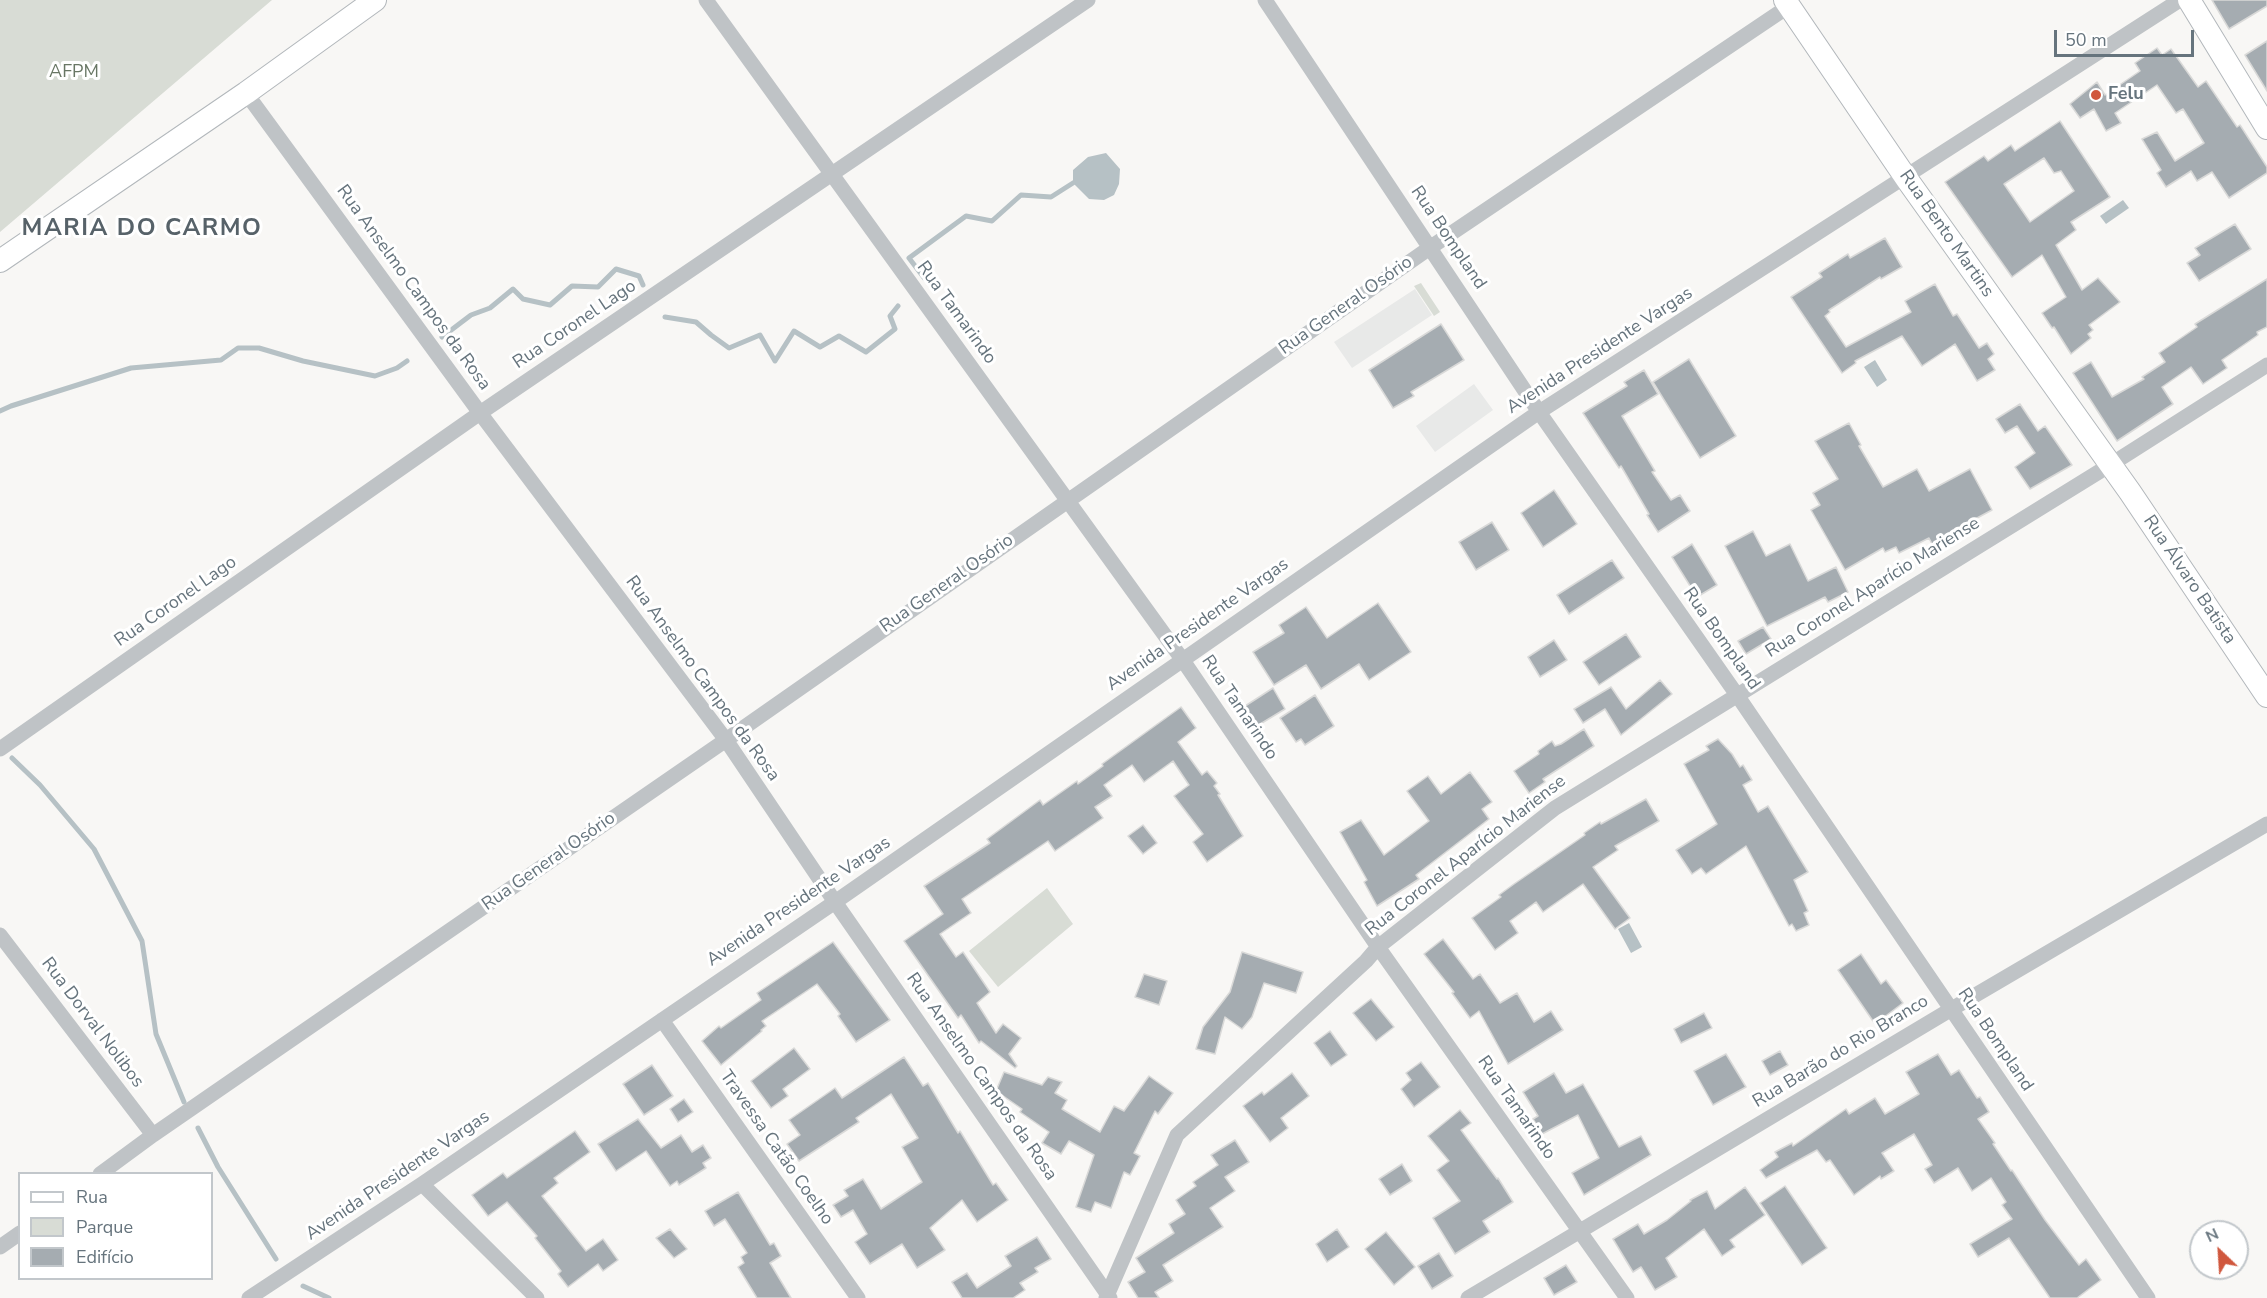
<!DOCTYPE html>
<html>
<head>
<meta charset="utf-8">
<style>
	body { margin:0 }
	#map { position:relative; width:2267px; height:1298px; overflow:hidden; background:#f8f7f5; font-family:"Nunito Sans",sans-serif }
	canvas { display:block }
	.legend { position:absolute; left:18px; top:1172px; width:195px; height:108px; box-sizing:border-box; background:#fff; border:2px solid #c2c7cb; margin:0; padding:8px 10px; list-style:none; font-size:18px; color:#66747d }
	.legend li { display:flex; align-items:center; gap:12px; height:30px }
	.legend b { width:30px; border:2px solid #c2c7cb }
	.north { position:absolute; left:2189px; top:1220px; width:60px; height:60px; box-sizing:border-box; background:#fff; border:2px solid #c2c7cb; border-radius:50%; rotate:335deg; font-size:16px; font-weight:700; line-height:24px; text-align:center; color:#66747d }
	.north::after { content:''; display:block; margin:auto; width:21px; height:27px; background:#d0573d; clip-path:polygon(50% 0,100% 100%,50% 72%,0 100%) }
	.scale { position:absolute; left:2054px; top:30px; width:140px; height:27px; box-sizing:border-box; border:3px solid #66747d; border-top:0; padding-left:8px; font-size:18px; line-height:21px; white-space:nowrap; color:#66747d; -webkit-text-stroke:4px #fff; paint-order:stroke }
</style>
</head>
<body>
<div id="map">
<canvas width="2267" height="1298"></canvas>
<ul class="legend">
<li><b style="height:8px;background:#fff"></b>Rua</li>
<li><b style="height:16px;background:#d8dcd5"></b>Parque</li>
<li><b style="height:16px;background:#a5acb1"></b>Edifício</li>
</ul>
<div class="north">N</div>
<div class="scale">50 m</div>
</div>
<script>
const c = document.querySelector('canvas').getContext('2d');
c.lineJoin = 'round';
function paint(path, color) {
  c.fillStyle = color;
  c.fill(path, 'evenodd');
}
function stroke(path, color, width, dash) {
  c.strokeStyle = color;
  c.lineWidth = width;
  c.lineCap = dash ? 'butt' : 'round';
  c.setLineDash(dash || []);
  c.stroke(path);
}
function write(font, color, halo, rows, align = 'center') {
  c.font = font + ' "Nunito Sans",sans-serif';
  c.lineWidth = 6;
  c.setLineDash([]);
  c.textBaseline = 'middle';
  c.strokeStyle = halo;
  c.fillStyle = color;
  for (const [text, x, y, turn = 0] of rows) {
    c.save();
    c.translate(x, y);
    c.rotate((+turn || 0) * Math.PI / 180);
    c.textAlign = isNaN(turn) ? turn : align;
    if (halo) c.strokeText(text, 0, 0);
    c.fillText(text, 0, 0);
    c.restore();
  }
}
paint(new Path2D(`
	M1415,289L1432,315L1352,368L1334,342Z
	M1474,384L1493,410L1435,452L1416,426Z`), '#e8e9e8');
paint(new Path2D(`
	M0,0H272L0,232Z
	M1421,283L1440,312L1434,316L1414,286Z
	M1047,888L1073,924L998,987L969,951Z`), '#d8dcd5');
paint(new Path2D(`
	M1106,153L1120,169L1119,184L1114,195L1104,200L1089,199L1073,183V170L1088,157Z
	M2123,200L2129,208L2106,224L2100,216Z
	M1875,360L1887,380L1877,387L1864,367Z
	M1629,923L1642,947L1631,953L1618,929Z`), '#b6c1c5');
stroke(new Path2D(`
	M925,279L909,258L966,216L992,221L1021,195L1051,197L1073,183
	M665,317L696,322L711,335L729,348L760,335L775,361L794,331L820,347L839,336L866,352L895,329L890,316L898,306
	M442,337L471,315L490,308L513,289L523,299L550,305L572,286L598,287L616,269L639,276L643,285
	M0,411L11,406L131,368L221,360L238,348H259L303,361L375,376L397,368L407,361
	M12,758L40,785L94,849L142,941L156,1034L184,1102
	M198,1128L218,1167L276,1259
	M303,1286L329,1298`), '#b6c1c5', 5);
const building = new Path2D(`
	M2212,0H2267V6L2229,29Z
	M2267,41V91L2245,55Z
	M2157,48L2162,55L2171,49L2198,87L2206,81L2237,127L2240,125L2267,167V173L2229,198L2212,172L2197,181L2191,171L2166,187L2157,173L2161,170L2142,139L2157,132L2175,161L2204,143L2183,109L2176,113L2157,85L2115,113L2121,123L2106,131L2094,109L2080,118L2070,104L2097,82L2105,95L2140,71L2135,63Z
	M2060,121L2110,197L2071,222L2076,230L2056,245L2082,290L2098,278L2120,302L2089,325L2093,330L2088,334L2091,338L2071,354L2054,327L2052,328L2042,313L2066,297L2042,255L2012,277L1945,182L1984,156L1988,161L2011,145L2015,151ZM2044,158L2054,173L2061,171L2074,191L2030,222L2004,184Z
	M2235,224L2251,249L2199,281L2187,263L2200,255L2195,248Z
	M1885,238L1902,267L1881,279L1880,277L1829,310L1830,312L1825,316L1846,347L1911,312L1905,301L1935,284L1953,316L1957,314L1979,348L1987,343L1994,354L1988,359L1995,370L1977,381L1955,344L1922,366L1902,336L1855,361L1856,363L1842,373L1791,297L1822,277L1819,273L1848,254L1850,258Z
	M2267,279V327L2257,332L2258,335L2222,360L2227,368L2203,384L2191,367L2162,387L2173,404L2117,441L2073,373L2091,362L2112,397L2144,379L2142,377L2165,362L2159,353L2197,327L2195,324Z
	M1441,324L1464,360L1411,392L1414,396L1393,408L1369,370Z
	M1689,359L1736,436L1700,458L1653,382Z
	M1644,370L1658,394L1622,416L1655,471L1652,472L1671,500L1680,495L1690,511L1658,532L1647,515L1649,514L1621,466L1619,468L1583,413L1627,386L1624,382Z
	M2020,404L2038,431L2045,426L2072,465L2030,489L2015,467L2035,453L2017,426L2005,433L1996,419Z
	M1849,423L1861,445L1859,446L1883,487L1917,469L1929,491L1970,469L1992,510L1947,534L1948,536L1933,546L1929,538L1899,553L1896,547L1885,552L1883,548L1845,570L1811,510L1820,505L1813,493L1838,479L1815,441Z
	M1554,490L1577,524L1543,547L1521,513Z
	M1492,522L1509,550L1476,570L1459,542Z
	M1753,531L1766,556L1790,544L1808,581L1836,567L1848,592L1828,602L1825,597L1767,626L1725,546Z
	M1692,544L1717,585L1697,597L1672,557Z
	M1612,560L1624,578L1569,614L1557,595Z
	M1378,603L1411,652L1369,680L1359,664L1321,689L1306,665L1274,685L1253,652L1284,633L1279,625L1306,607L1327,638Z
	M1763,627L1771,639L1746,654L1738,641Z
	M1626,634L1641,657L1599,685L1583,662Z
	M1554,640L1567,660L1540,677L1528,657Z
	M1660,680L1672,694L1621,735L1605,709L1583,723L1574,709L1611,687L1626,709Z
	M1273,688L1285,709L1252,729L1239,710Z
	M1315,695L1334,726L1305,745L1301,739L1296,742L1280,718Z
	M1181,707L1196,728L1178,742L1202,775L1207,771L1217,783L1214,786L1220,794L1218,795L1243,836L1207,862L1193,842L1203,834L1174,796L1189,785L1173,761L1144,782L1132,765L1104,785L1112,796L1095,807L1103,818L1055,851L1048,841L962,899L971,913L940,934L956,957L963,952L990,992L977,1003L996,1033L1003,1024L1021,1038L1009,1054L1017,1066L1015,1068L981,1041L979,1043L961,1015L958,1018L904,941L943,914L924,886L990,843L987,839L1040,800L1043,805L1077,781L1078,784L1103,766L1102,764Z
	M1584,729L1594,746L1543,779L1545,782L1529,793L1514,771L1539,754L1538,751L1552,741L1555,746L1561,744Z
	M1718,739L1732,754L1740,767L1743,765L1752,780L1743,785L1758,812L1768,806L1808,872L1794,880L1808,911L1804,913L1809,925L1796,931L1792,924L1789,926L1746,846L1706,874L1701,868L1692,874L1676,850L1717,824L1684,764L1709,750L1706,746Z
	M1470,772L1492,802L1482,809L1489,819L1416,875L1419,879L1377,906L1364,882L1367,880L1340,832L1361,820L1384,855L1429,821L1407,791L1428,776L1441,794Z
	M1646,799L1659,821L1615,846L1618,850L1593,867L1630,918L1615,929L1583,884L1543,912L1536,902L1510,921L1518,933L1495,950L1472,918L1501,897L1499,895L1514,884L1585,835L1584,833L1600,822L1601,824Z
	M1143,825L1157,843L1143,854L1128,836Z
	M1443,939L1473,979L1480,974L1500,1003L1517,993L1534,1022L1551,1011L1563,1030L1508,1064L1479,1011L1470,1018L1452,993L1454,992L1424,954Z
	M833,942L890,1020L856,1042L838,1016L840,1014L817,984L762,1021L766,1026L761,1030L762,1031L721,1065L702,1041L719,1026L721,1028L761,1000L757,993Z
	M1242,952L1303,972L1296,993L1264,983L1252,1017L1242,1029L1225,1017L1215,1054L1196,1049L1203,1027L1230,992Z
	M1861,954L1881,984L1886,980L1903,1003L1875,1024L1838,970Z
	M1144,974L1167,981L1159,1005L1135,997Z
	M1371,999L1394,1027L1376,1041L1353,1013Z
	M1704,1013L1712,1028L1681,1043L1674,1029Z
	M1330,1031L1347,1055L1331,1066L1314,1043Z
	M794,1048L810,1069L783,1089L788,1096L771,1108L751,1081Z
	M1780,1051L1788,1065L1770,1075L1762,1061Z
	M1726,1054L1746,1087L1713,1105L1694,1071Z
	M1938,1054L1951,1075L1959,1070L1977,1098L1980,1097L1989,1112L1978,1119L1995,1143L1993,1144L2011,1171L2012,1170L2045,1220L2079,1265L2086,1259L2101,1280L2077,1298H2050L2009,1238L1978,1257L1970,1244L2012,1219L2002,1205L2006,1202L1991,1178L1972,1191L1958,1168L1934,1183L1925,1169L1932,1165L1914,1134L1882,1153L1894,1171L1881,1179L1880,1176L1854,1195L1830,1160L1826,1162L1817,1150L1766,1178L1760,1170L1778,1157L1775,1152L1792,1143L1793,1146L1846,1109L1849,1114L1875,1098L1885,1114L1919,1094L1906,1072Z
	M904,1057L923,1086L928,1083L958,1133L960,1131L993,1185L996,1183L1008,1200L977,1222L962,1200L930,1228L945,1250L917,1268L902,1244L870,1264L855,1242L867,1234L853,1210L841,1217L833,1205L848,1196L844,1190L863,1179L881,1209L922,1182L902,1147L918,1138L891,1094L856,1118L859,1122L799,1161L787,1144L800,1135L789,1120L835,1088L842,1098Z
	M1421,1062L1440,1087L1414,1107L1401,1089L1411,1080L1406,1073Z
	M652,1065L673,1096L644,1115L623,1084Z
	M1004,1072L1042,1085L1048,1077L1062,1082L1055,1093L1067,1100L1062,1109L1100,1132L1114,1106L1124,1111L1149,1076L1173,1093L1158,1114L1155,1111L1134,1153L1140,1156L1130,1175L1124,1172L1111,1208L1095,1202L1091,1212L1076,1207L1094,1155L1069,1141L1061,1154L1042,1143L1049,1132L1020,1112L1022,1109L996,1091Z
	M1292,1073L1309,1096L1281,1118L1288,1128L1270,1142L1243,1106L1262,1092L1264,1095Z
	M1554,1073L1566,1093L1583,1084L1619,1147L1641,1136L1651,1155L1584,1195L1572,1173L1599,1158L1578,1115L1542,1134L1533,1119L1538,1116L1523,1092Z
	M684,1099L693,1112L678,1122L670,1109Z
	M1460,1110L1471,1123L1461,1130L1497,1179L1498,1178L1513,1202L1483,1221L1490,1232L1455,1254L1433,1218L1460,1201L1437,1170L1449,1161L1428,1136Z
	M638,1119L661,1148L681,1135L692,1152L703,1145L711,1158L703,1163L706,1168L679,1185L677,1181L670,1186L646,1151L616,1171L598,1144Z
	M575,1131L590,1152L554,1178L558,1183L542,1196L586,1251L603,1239L618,1260L603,1271L598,1264L568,1287L558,1274L561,1271L535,1238L537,1236L507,1202L488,1216L472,1195L503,1173L507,1178Z
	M1235,1140L1249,1162L1225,1177L1235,1191L1210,1208L1223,1227L1163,1265L1173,1281L1155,1292L1159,1298H1138L1128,1282L1145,1272L1136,1258L1174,1233L1169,1224L1185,1214L1176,1200L1196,1186L1193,1182L1218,1165L1211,1155Z
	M1402,1164L1412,1181L1390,1195L1379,1179Z
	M1785,1186L1827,1248L1802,1265L1760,1203Z
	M1745,1187L1765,1215L1730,1240L1735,1247L1722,1256L1704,1229L1666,1258L1677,1277L1655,1290L1641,1267L1633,1272L1613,1239L1638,1224L1644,1234L1667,1220L1691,1201L1690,1200L1707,1191L1715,1209Z
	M738,1192L770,1245L774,1243L781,1256L770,1263L791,1298H757L738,1267L744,1263L741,1257L747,1253L725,1219L714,1226L705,1211Z
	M670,1229L687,1249L674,1258L656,1238Z
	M1337,1229L1349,1247L1327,1262L1316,1244Z
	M1386,1232L1415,1267L1394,1285L1365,1249Z
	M1037,1237L1051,1259L1035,1268L1038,1272L1020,1283L1025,1290L1013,1298H962L952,1282L967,1273L977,1288L1011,1266L1005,1256Z
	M1439,1253L1453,1276L1432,1289L1418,1266Z
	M1566,1265L1577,1282L1554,1295L1544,1278Z`);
paint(building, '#a5acb1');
stroke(building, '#d9d9d8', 1.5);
const secondary = new Path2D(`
	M1785,0L1906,178L2130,492L2267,696
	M2189,0L2267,128
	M0,261L246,93L375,0`);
stroke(secondary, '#b2b7bb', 24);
stroke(new Path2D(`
	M706,0L1182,659L1378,947L1627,1298
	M1265,0L1539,412L1737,695L2148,1298
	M246,93L480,413L726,740L835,902L1110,1298
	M0,749L480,413L1088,0
	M0,935L153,1135
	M662,1020L858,1298
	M100,1174L153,1135L726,740L1431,247L1789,6
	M422,1184L537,1298
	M0,1247L20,1233
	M249,1298L422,1184L835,902L1539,412L2180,0
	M1106,1298L1177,1135L1366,961L1378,947L1555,808L2110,465L2267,365
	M1468,1298L1950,1010L2267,824`), '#bfc3c6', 15);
stroke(secondary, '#fff', 22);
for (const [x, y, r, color] of [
	[2096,95,6,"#d0573d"]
]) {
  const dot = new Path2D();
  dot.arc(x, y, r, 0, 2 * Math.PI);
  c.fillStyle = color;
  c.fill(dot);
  stroke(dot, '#fff', 2);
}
write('18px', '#687664', '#fff', [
	["AFPM",74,73]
]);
write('bold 18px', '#66747d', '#fff', [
	["Felu",2108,95]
], 'left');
write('18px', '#66747d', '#fff', [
	["Rua Bento Martins",1946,234,55],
	["Rua Bompland",1448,238,56],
	["Rua Anselmo Campos da Rosa",413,288,54],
	["Rua General Osório",1346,306,-35],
	["Rua Tamarindo",956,313,54],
	["Rua Coronel Lago",575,325,-34],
	["Avenida Presidente Vargas",1600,351,-33],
	["Rua Álvaro Batista",2189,580,56],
	["Rua General Osório",947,584,-35],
	["Rua Coronel Aparício Mariense",1873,588,-32],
	["Rua Coronel Lago",176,602,-35],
	["Avenida Presidente Vargas",1198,625,-35],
	["Rua Bompland",1721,639,55],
	["Rua Anselmo Campos da Rosa",702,679,54],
	["Rua Tamarindo",1239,708,56],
	["Rua Coronel Aparício Mariense",1466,856,-38],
	["Rua General Osório",549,862,-35],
	["Avenida Presidente Vargas",799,902,-34],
	["Rua Dorval Nolibos",92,1023,53],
	["Rua Bompland",1995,1040,56],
	["Rua Barão do Rio Branco",1841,1052,-31],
	["Rua Anselmo Campos da Rosa",981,1077,55],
	["Rua Tamarindo",1516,1108,55],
	["Travessa Catão Coelho",776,1148,55],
	["Avenida Presidente Vargas",398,1176,-34]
]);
c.letterSpacing = '1.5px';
write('bold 24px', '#576269', '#fff', [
	["MARIA DO CARMO",142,229]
]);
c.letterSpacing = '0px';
</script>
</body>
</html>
